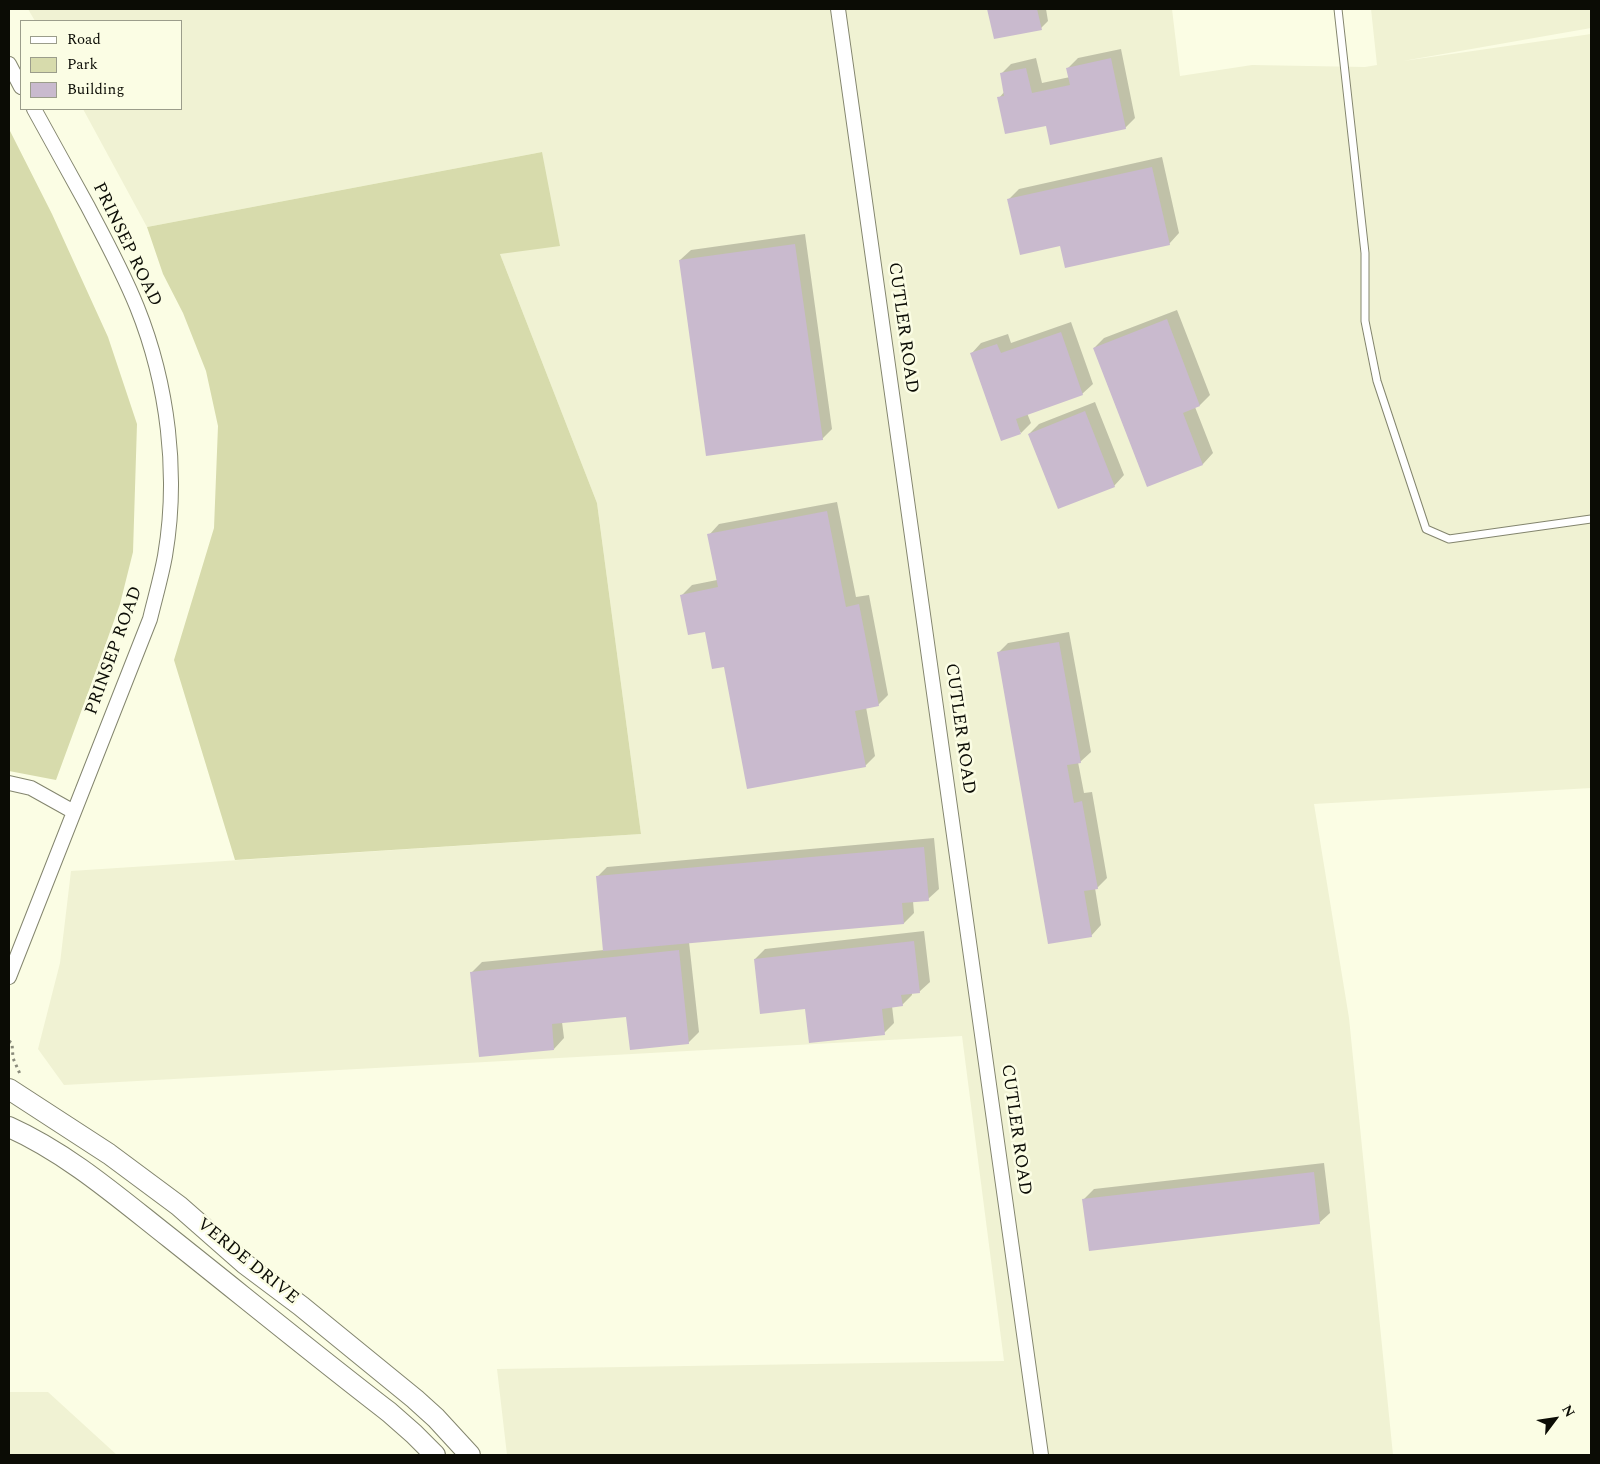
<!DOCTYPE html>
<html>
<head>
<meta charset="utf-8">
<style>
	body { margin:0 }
	#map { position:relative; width:1600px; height:1464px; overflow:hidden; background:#fbfde4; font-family:Spectral,serif }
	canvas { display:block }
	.frame { position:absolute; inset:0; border:10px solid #0b0c05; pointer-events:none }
	.legend { position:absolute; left:20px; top:20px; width:162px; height:90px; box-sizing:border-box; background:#fbfde4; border:1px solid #9b9d8b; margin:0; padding:6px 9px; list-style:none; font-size:15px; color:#0b0c05 }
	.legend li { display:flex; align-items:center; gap:10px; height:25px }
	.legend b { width:25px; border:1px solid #9b9d8b }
	.north { position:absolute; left:1530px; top:1394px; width:50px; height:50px; -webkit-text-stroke:4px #fbfde4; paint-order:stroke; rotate:59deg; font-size:14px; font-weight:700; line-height:20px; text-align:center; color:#0b0c05 }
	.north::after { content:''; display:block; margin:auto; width:18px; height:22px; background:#0b0c05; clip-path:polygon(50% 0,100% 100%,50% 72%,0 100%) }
</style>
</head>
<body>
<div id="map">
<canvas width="1600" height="1464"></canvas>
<div class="frame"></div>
<ul class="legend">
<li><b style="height:6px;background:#fff"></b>Road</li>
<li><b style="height:14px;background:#d7dbac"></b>Park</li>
<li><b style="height:14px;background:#c9bace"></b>Building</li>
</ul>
<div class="north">N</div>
</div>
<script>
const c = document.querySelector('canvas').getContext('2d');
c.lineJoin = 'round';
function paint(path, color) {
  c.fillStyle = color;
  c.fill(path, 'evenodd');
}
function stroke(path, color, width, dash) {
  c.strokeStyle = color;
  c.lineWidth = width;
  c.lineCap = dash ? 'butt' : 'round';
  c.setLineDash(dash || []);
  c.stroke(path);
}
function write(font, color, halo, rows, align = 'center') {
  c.font = font + ' Spectral,serif';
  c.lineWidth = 5;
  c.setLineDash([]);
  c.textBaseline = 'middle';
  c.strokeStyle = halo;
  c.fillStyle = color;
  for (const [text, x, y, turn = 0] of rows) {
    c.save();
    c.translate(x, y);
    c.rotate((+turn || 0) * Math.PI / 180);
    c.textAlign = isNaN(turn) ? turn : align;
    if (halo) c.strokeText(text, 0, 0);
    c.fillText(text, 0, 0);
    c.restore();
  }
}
paint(new Path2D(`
	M28,9H1172L1180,76L1252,65L1365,67L1377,65L1371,9H1591V28L1403,61L1591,34V788L1314,804L1349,1018L1393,1455H507L497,1369L1004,1361L962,1036L64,1085L38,1049L60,963L71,871L641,834L597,503L500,254L542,152L147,227L83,109H181V21H35Z
	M9,1392H48L117,1455H9Z`), '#f0f2d3');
paint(new Path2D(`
	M9,129L52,214L108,337L137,424L133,552L120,604L96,671L56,780L9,771Z
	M542,152L560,246L500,254L597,503L641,834L235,860L174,660L214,528L218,426L206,371L183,313L163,274L147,227Z`), '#d7dbac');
paint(new Path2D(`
	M989,9H1046L1048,21L1041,28L995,38Z
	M1121,49L1135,118L1125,128L1047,124L999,98L1005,91L1001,74L1011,64L1036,58L1042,83L1070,77L1068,68L1078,58Z
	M1162,157L1179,233L1169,244H1061L1008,200L1019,189Z
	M805,234L832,429L822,439L680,260L691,250Z
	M1177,310L1210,395L1200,405L1195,407L1213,453L1203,464L1147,485L1094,348L1104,338Z
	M1071,322L1093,384L1082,394L1027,413L1031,423L1021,433L971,354L981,343L1008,334L1011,343Z
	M1095,402L1124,475L1114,486L1029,434L1039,424Z
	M837,502L856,597L869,595L888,695L878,705L866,707L875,756L865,766L725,665L706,630L682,595L692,585L717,580L709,535L719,524Z
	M1069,632L1091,752L1080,762H1078L1084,793L1092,792L1107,878L1097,888H1095L1101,925L1091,936L998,653L1008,643Z
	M934,838L939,889L928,899L913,901L914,913L904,923L689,942L699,1032L688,1043L628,1015L562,1022L564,1038L554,1049L472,972L482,962L604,950L597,877L607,867Z
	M924,931L930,982L919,992L912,993V995L902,1005L892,1006L894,1023L884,1033L807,1008L755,959L765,949Z
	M1324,1163L1330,1213L1319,1223L1084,1199L1094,1189Z`), '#0003');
paint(new Path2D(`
	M987,9H1037L1042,30L994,39Z
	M1111,58L1126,129L1050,145L1046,126L1005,134L997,97L1004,96L1000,73L1026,68L1032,93L1070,85L1066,68Z
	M1152,167L1170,245L1065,268L1060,246L1020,255L1007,199Z
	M795,244L823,440L706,456L679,260Z
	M1167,319L1200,406L1183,413L1203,465L1147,487L1093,348Z
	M1061,332L1083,395L1016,419L1021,434L1001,441L970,353L997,344L1001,353Z
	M1085,411L1115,487L1058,509L1028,434Z
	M827,511L846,607L859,604L879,706L855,711L866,767L747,789L724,667L712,669L705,632L688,635L680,595L718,587L707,534Z
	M1059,642L1081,763L1067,765L1074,803L1082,801L1098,889L1084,891L1092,937L1048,944L997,652Z
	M924,847L929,901L902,903L904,924L603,951L596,876Z
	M914,941L920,993L901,995L903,1006L882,1009L885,1035L809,1043L805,1009L760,1014L754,959Z
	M679,950L689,1044L630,1050L626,1017L552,1024L554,1050L479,1057L470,972Z
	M1314,1172L1320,1224L1089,1251L1082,1199Z`), '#c9bace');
const service = new Path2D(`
	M1338,9L1365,253V321L1377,381L1426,529L1449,539L1591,519`);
const minor = new Path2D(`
	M838,9L1041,1455
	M9,64L21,87
	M9,783L31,788L74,812
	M9,977L150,619C155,598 161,578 165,556C179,474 168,384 137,307C123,272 105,239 87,205C69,173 52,141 34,109`);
const secondary = new Path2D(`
	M9,1089L109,1154L179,1206L245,1264L301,1306L415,1399L436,1418L470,1455
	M9,1127C69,1154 119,1198 170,1238C243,1296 315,1355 389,1412L414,1434L435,1455`);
stroke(service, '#83856e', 9);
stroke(minor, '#83856e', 16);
stroke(secondary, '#83856e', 22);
stroke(new Path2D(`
	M9,1041L12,1043L13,1058L20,1074`), '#8a8b7b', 3, [2.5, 4]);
stroke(service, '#fff', 7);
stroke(minor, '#fff', 14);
stroke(secondary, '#fff', 20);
write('18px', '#0b0c05', '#fbfde4', [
	["PRINSEP ROAD",126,245,64],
	["CUTLER ROAD",902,328,82],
	["PRINSEP ROAD",115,651,-70],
	["CUTLER ROAD",959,729,82],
	["CUTLER ROAD",1015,1130,82],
	["VERDE DRIVE",247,1262,39]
]);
</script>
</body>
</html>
